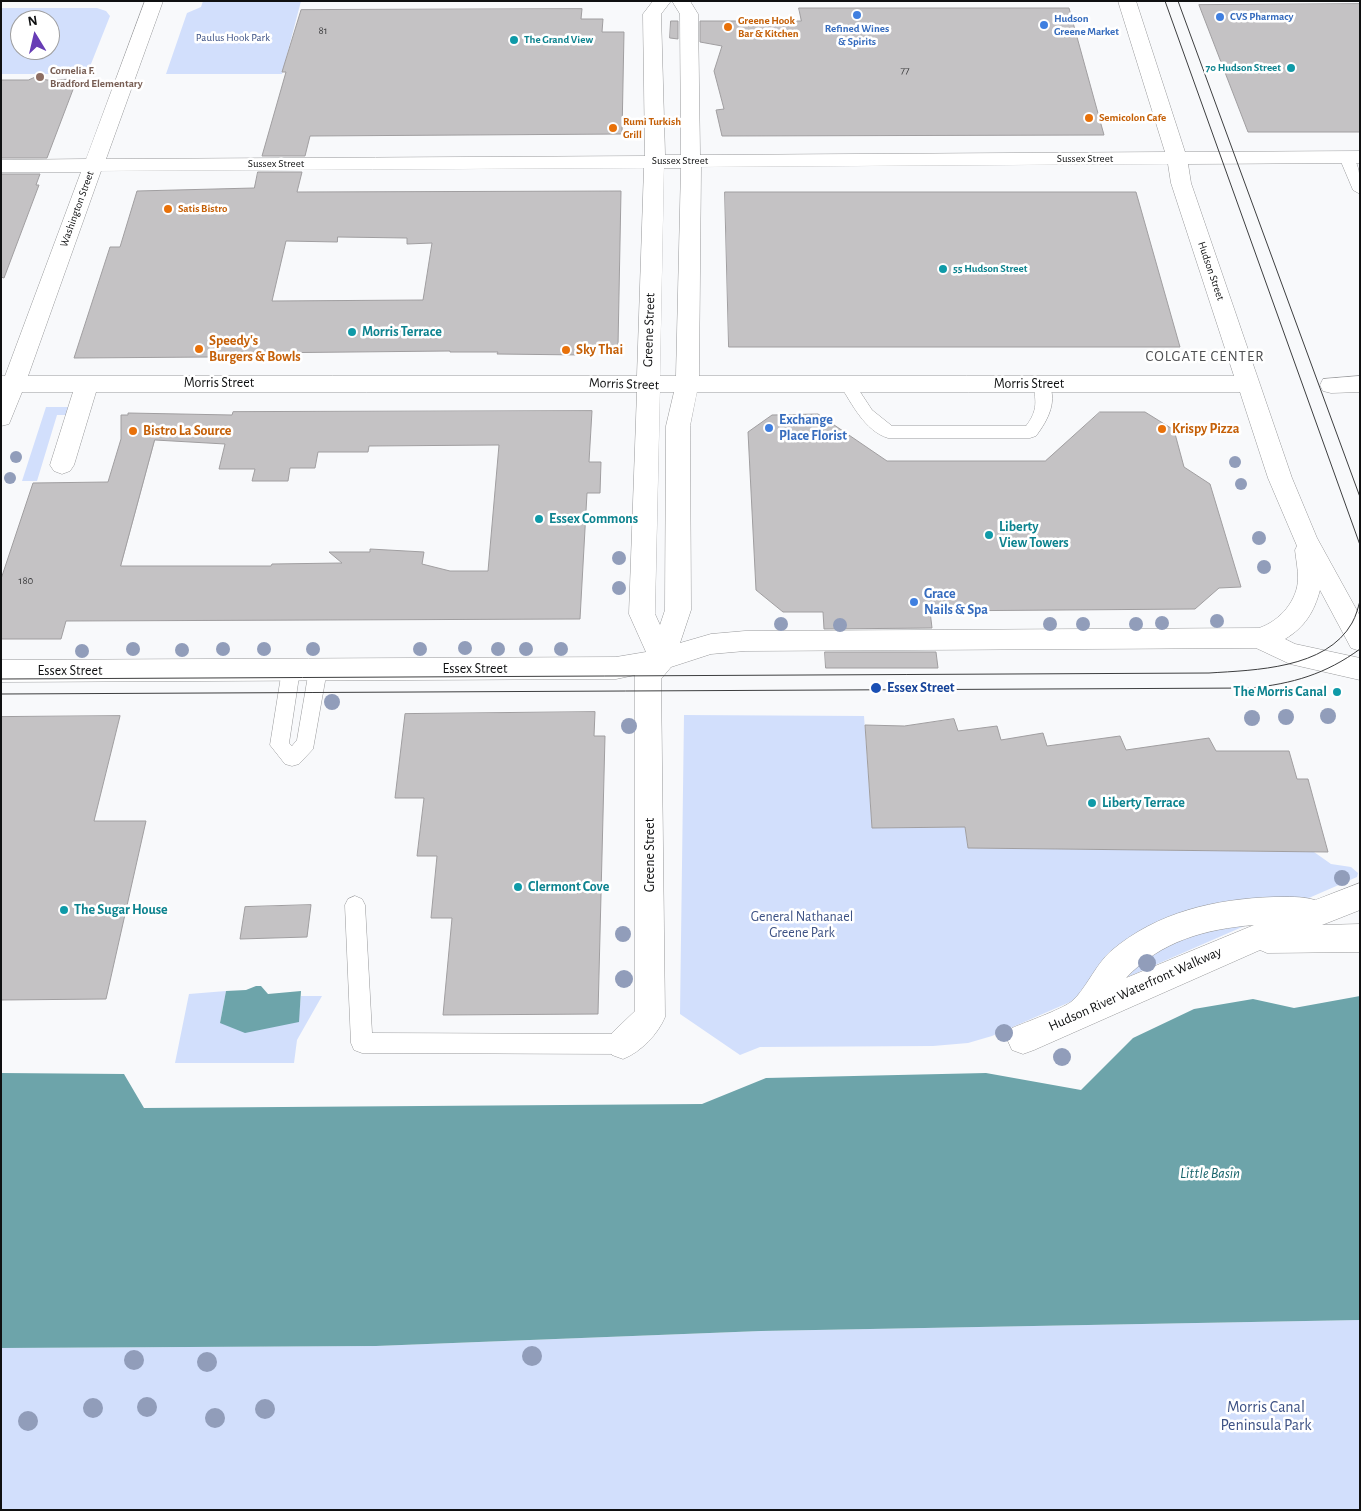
<!DOCTYPE html>
<html>
<head>
<meta charset="utf-8">
<style>
	body { margin:0 }
	#map { position:relative; width:1361px; height:1511px; overflow:hidden; background:#f8f9fb; font-family:"Alegreya Sans",sans-serif }
	canvas { display:block }
	.frame { position:absolute; inset:0; border:2px solid #0f1011; pointer-events:none }
	.north { position:absolute; left:10px; top:10px; width:50px; height:50px; box-sizing:border-box; background:#fff; border:1px solid #9f9fa0; border-radius:50%; rotate:351deg; font-size:14px; font-weight:700; line-height:20px; text-align:center; color:#0f1011 }
	.north::after { content:''; display:block; margin:auto; width:18px; height:22px; background:#673db5; clip-path:polygon(50% 0,100% 100%,50% 72%,0 100%) }
</style>
</head>
<body>
<div id="map">
<canvas width="1361" height="1511"></canvas>
<div class="frame"></div>
<div class="north">N</div>
</div>
<script>
const c = document.querySelector('canvas').getContext('2d');
c.lineJoin = 'round';
function paint(path, color) {
  c.fillStyle = color;
  c.fill(path, 'evenodd');
}
function stroke(path, color, width, dash) {
  c.strokeStyle = color;
  c.lineWidth = width;
  c.lineCap = dash ? 'butt' : 'round';
  c.setLineDash(dash || []);
  c.stroke(path);
}
function write(font, color, halo, rows, align = 'center') {
  c.font = font + ' "Alegreya Sans",sans-serif';
  c.lineWidth = 5;
  c.setLineDash([]);
  c.textBaseline = 'middle';
  c.strokeStyle = halo;
  c.fillStyle = color;
  for (const [text, x, y, turn = 0] of rows) {
    c.save();
    c.translate(x, y);
    c.rotate((+turn || 0) * Math.PI / 180);
    c.textAlign = isNaN(turn) ? turn : align;
    if (halo) c.strokeText(text, 0, 0);
    c.fillText(text, 0, 0);
    c.restore();
  }
}
paint(new Path2D(`
	M203,1H301L282,74H166L187,13L201,7Z
	M1,8H97L106,11L110,16L87,74H1ZM20,20H50V50H20Z
	M46,407H72L69,415H57L37,481H22Z
	M684,715L864,716L872,828L965,827L968,848L1314,852L1331,864L1351,867L1358,873L1357,877L992,1036L968,1043L933,1046L760,1047L740,1055L680,1014Z
	M226,991L220,1023L298,1022L301,996H322L297,1040L294,1063H175L189,994Z
	M1360,1320V1510H1V1348L376,1346L761,1331Z`), '#d2dffc');
paint(new Path2D(`
	M256,986H261L268,994L301,991L299,1022L245,1033L220,1023L226,991L246,990Z
	M1360,996V1320L761,1331L376,1346L1,1348V1073L124,1074L144,1108L702,1104L766,1078L986,1073L1081,1090L1133,1038L1194,1009L1253,999L1294,1008Z`), '#6da4aa');
const building = new Path2D(`
	M1360,4V132H1248L1199,5Z
	M799,8H1069L1104,135L722,136L716,110L724,109L714,71L722,46L700,42V21H801Z
	M582,9L581,19H603L602,32H624L622,134L310,136L305,156H262L286,72H282L301,10Z
	M671,21H678V39L670,38Z
	M36,77L47,80L77,79L47,158H1V80H28Z
	M258,172H302L297,192L621,191L618,346H583L582,355L497,354L498,352H450V351L252,353L251,355H212L211,357L74,358L110,247H120L137,191L254,188ZM338,237L407,238V244L432,243L423,300L272,301L286,241L337,242Z
	M1,174H40L36,185H39L4,278L1,277Z
	M725,192H1136L1180,347H729Z
	M592,411L589,462H601L600,493H587L580,619L66,621L61,639H1V579L33,483L108,482L121,439V415H128V413L232,415L233,412ZM155,440L225,444L219,469H255L252,481H288L290,468H315L318,452H368L369,446L499,445L488,571H450L422,564L424,552L370,549V552H329L342,563L272,564L271,566H121Z
	M1100,412H1145L1174,430L1184,467L1210,484L1241,587L1219,588L1195,609L930,611L932,628L824,629L823,612H783L756,590L748,432L772,415L818,414L887,461H1045Z
	M825,652H936L938,668H826Z
	M595,712L594,736H605L598,1014L443,1015L452,918H431L437,856H417L424,798H395L405,714Z
	M120,716L94,821H146L106,999L1,1000V717Z
	M954,719L958,731L997,726L1001,740L1043,733L1047,746L1120,736L1126,750L1209,738L1216,751H1289L1297,779H1308L1328,852L968,848L965,827L872,828L865,725L904,726Z
	M311,905L307,937L240,939L245,907Z`);
paint(building, '#c4c2c4');
stroke(building, '#a09ea0', 1);
const lane = new Path2D(`
	M1346,153C1361,157 1360,182 1360,194L1353,190L1339,157Z
	M1042,379L1047,380C1059,400 1048,420 1036,436L1030,438H888C865,431 852,404 840,385L843,381H853L872,410L892,426H1026C1044,403 1029,393 1037,380Z
	M291,663L297,665L300,670L289,743L292,746L297,740L309,670L312,665L318,663L324,665L327,670L313,749L299,764L292,766L285,764L270,745L282,670L285,665Z
	M355,896L362,899L365,905L372,1033L623,1034L631,1037L634,1044L631,1051L623,1054L362,1053L354,1050L351,1043L345,905L348,899Z`);
const street = new Path2D(`
	M145,1H163L106,159L645,156L643,14L653,1H671L661,14L665,155H681L680,14L672,1H690L698,14L700,155L1165,152L1118,1H1136L1185,152L1360,151V163L1188,164L1191,183L1292,478L1317,538L1360,616V651L1351,648L1320,590C1314,612 1305,627 1285,639L1295,644L1360,658V680L1290,664L1256,648L745,651L711,654L671,667L661,679L665,1017C658,1034 641,1052 623,1059L612,1055L607,1044L612,1033L635,1011V675L616,679L1,682V660L616,657L646,652L629,614L637,392H96L74,465L70,471L62,474L54,471L50,465L73,392H22L9,424L1,426V376H5L81,172H1V160L86,159ZM1168,164L1171,183L1234,376H699L701,167ZM644,168L637,376H28L101,171ZM664,168H681L676,376H660ZM660,392H674L666,426L665,610L660,625L655,614ZM697,392H1240L1268,478L1297,546L1295,550C1296,559 1298,569 1298,578C1298,600 1280,621 1259,628L745,631L711,634L680,643L691,610L690,426Z
	M1360,376V392L1331,393L1323,391L1320,385L1323,379Z
	M1360,883V910L1322,925L1360,924V952L1267,953L1260,950L1034,1050L1023,1054L1012,1050L1007,1039L1012,1028C1026,1022 1060,1010 1071,1002C1085,991 1095,965 1111,951C1157,912 1215,899 1274,897C1287,897 1302,896 1315,900ZM1254,925L1126,978C1161,941 1205,929 1254,925Z`);
stroke(lane, '#98999b', 1);
stroke(street, '#98999b', 1);
paint(lane, '#fff');
paint(street, '#fff');
stroke(new Path2D(`
	M1165,1L1360,545
	M1178,1L1360,497
	M1,679L1209,673C1255,670 1326,669 1352,623C1356,616 1358,608 1360,601
	M1,694L1250,688C1292,684 1326,674 1360,649`), '#3d3e3f', 1);
c.fillStyle = '#919dba';
for (const [x, y, r] of [
	[16,457,6],
	[1235,462,6],
	[10,478,6],
	[1241,484,6],
	[1259,538,7],
	[619,558,7],
	[1264,567,7],
	[619,588,7],
	[1217,621,7],
	[1162,623,7],
	[781,624,7],
	[1050,624,7],
	[1083,624,7],
	[1136,624,7],
	[840,625,7],
	[465,648,7],
	[133,649,7],
	[223,649,7],
	[264,649,7],
	[313,649,7],
	[420,649,7],
	[498,649,7],
	[526,649,7],
	[561,649,7],
	[182,650,7],
	[82,651,7],
	[332,702,8],
	[1328,716,8],
	[1286,717,8],
	[1252,718,8],
	[629,726,8],
	[1342,878,8],
	[623,934,8],
	[1147,963,9],
	[624,979,9],
	[1004,1033,9],
	[1062,1057,9],
	[532,1356,10],
	[134,1360,10],
	[207,1362,10],
	[147,1407,10],
	[93,1408,10],
	[265,1409,10],
	[215,1418,10],
	[28,1421,10]
]) {
  c.beginPath();
  c.arc(x, y, r, 0, 2 * Math.PI);
  c.fill();
}
for (const [x, y, r, color] of [
	[857,15,5,"#3f7fe0"],
	[1220,17,5,"#3f7fe0"],
	[1044,25,5,"#3f7fe0"],
	[728,27,5,"#e8710a"],
	[514,40,5,"#0f9aa8"],
	[1291,68,5,"#0f9aa8"],
	[40,77,5,"#8d6e63"],
	[1089,118,5,"#e8710a"],
	[613,128,5,"#e8710a"],
	[168,209,5,"#e8710a"],
	[943,269,5,"#0f9aa8"],
	[352,332,5,"#0f9aa8"],
	[199,349,5,"#e8710a"],
	[566,350,5,"#e8710a"],
	[769,428,5,"#3f7fe0"],
	[1162,429,5,"#e8710a"],
	[133,431,5,"#e8710a"],
	[539,519,5,"#0f9aa8"],
	[989,535,5,"#0f9aa8"],
	[914,602,5,"#3f7fe0"],
	[876,688,6,"#1a4fb4"],
	[1337,692,5,"#0f9aa8"],
	[1092,803,5,"#0f9aa8"],
	[518,887,5,"#0f9aa8"],
	[64,910,5,"#0f9aa8"]
]) {
  const dot = new Path2D();
  dot.arc(x, y, r, 0, 2 * Math.PI);
  c.fillStyle = color;
  c.fill(dot);
  stroke(dot, '#fff', 2);
}
write('bold 11px', '#366cbe', '#fff', [
	["CVS Pharmacy",1230,17],
	["Hudson",1054,19],
	["Greene Market",1054,32],
	["Refined Wines",857,29,"center"],
	["& Spirits",857,42,"center"]
], 'left');
write('bold 11px', '#c56008', '#fff', [
	["Greene Hook",738,21],
	["Bar & Kitchen",738,34],
	["Semicolon Cafe",1099,118],
	["Rumi Turkish",623,122],
	["Grill",623,135],
	["Satis Bistro",178,209]
], 'left');
write('11px', '#3c3c3e', null, [
	["81",323,31],
	["77",905,71],
	["180",26,581]
]);
write('11px', '#3c5184', '#fff', [
	["Paulus Hook Park",233,38]
]);
write('bold 11px', '#0d838f', '#fff', [
	["The Grand View",524,40],
	["70 Hudson Street",1281,68,"right"],
	["55 Hudson Street",953,269]
], 'left');
write('bold 11px', '#785e54', '#fff', [
	["Cornelia F.",50,71],
	["Bradford Elementary",50,84]
], 'left');
write('11px', '#0f1011', '#fff', [
	["Sussex Street",1085,159],
	["Sussex Street",680,161],
	["Sussex Street",276,164],
	["Washington Street",77,209,-70],
	["Hudson Street",1211,271,71]
]);
write('14px', '#0f1011', '#fff', [
	["Greene Street",649,330,-88],
	["Morris Street",219,383],
	["Morris Street",624,384,2],
	["Morris Street",1029,384],
	["Essex Street",475,669],
	["Essex Street",70,671],
	["Greene Street",650,855,-90],
	["Hudson River Waterfront Walkway",1135,989,-24]
]);
write('bold 14px', '#0d838f', '#fff', [
	["Morris Terrace",362,332],
	["Essex Commons",549,519],
	["Liberty",999,527],
	["View Towers",999,543],
	["The Morris Canal",1327,692,"right"],
	["Liberty Terrace",1102,803],
	["Clermont Cove",528,887],
	["The Sugar House",74,910]
], 'left');
write('bold 14px', '#c56008', '#fff', [
	["Speedy's",209,341],
	["Burgers & Bowls",209,357],
	["Sky Thai",576,350],
	["Krispy Pizza",1172,429],
	["Bistro La Source",143,431]
], 'left');
write('bold 14px', '#366cbe', '#fff', [
	["Exchange",779,420],
	["Place Florist",779,436],
	["Grace",924,594],
	["Nails & Spa",924,610]
], 'left');
write('bold 14px', '#164399', '#fff', [
	["Essex Street",887,688]
], 'left');
write('14px', '#3c5184', '#fff', [
	["General Nathanael",802,917],
	["Greene Park",802,933]
]);
c.letterSpacing = '1px';
write('15px', '#4e4f51', '#fff', [
	["COLGATE CENTER",1205,356]
]);
c.letterSpacing = '0px';
write('italic 15px', '#16636a', '#fff', [
	["Little Basin",1210,1173]
]);
write('16px', '#3c5184', '#fff', [
	["Morris Canal",1266,1407],
	["Peninsula Park",1266,1425]
]);
</script>
</body>
</html>
